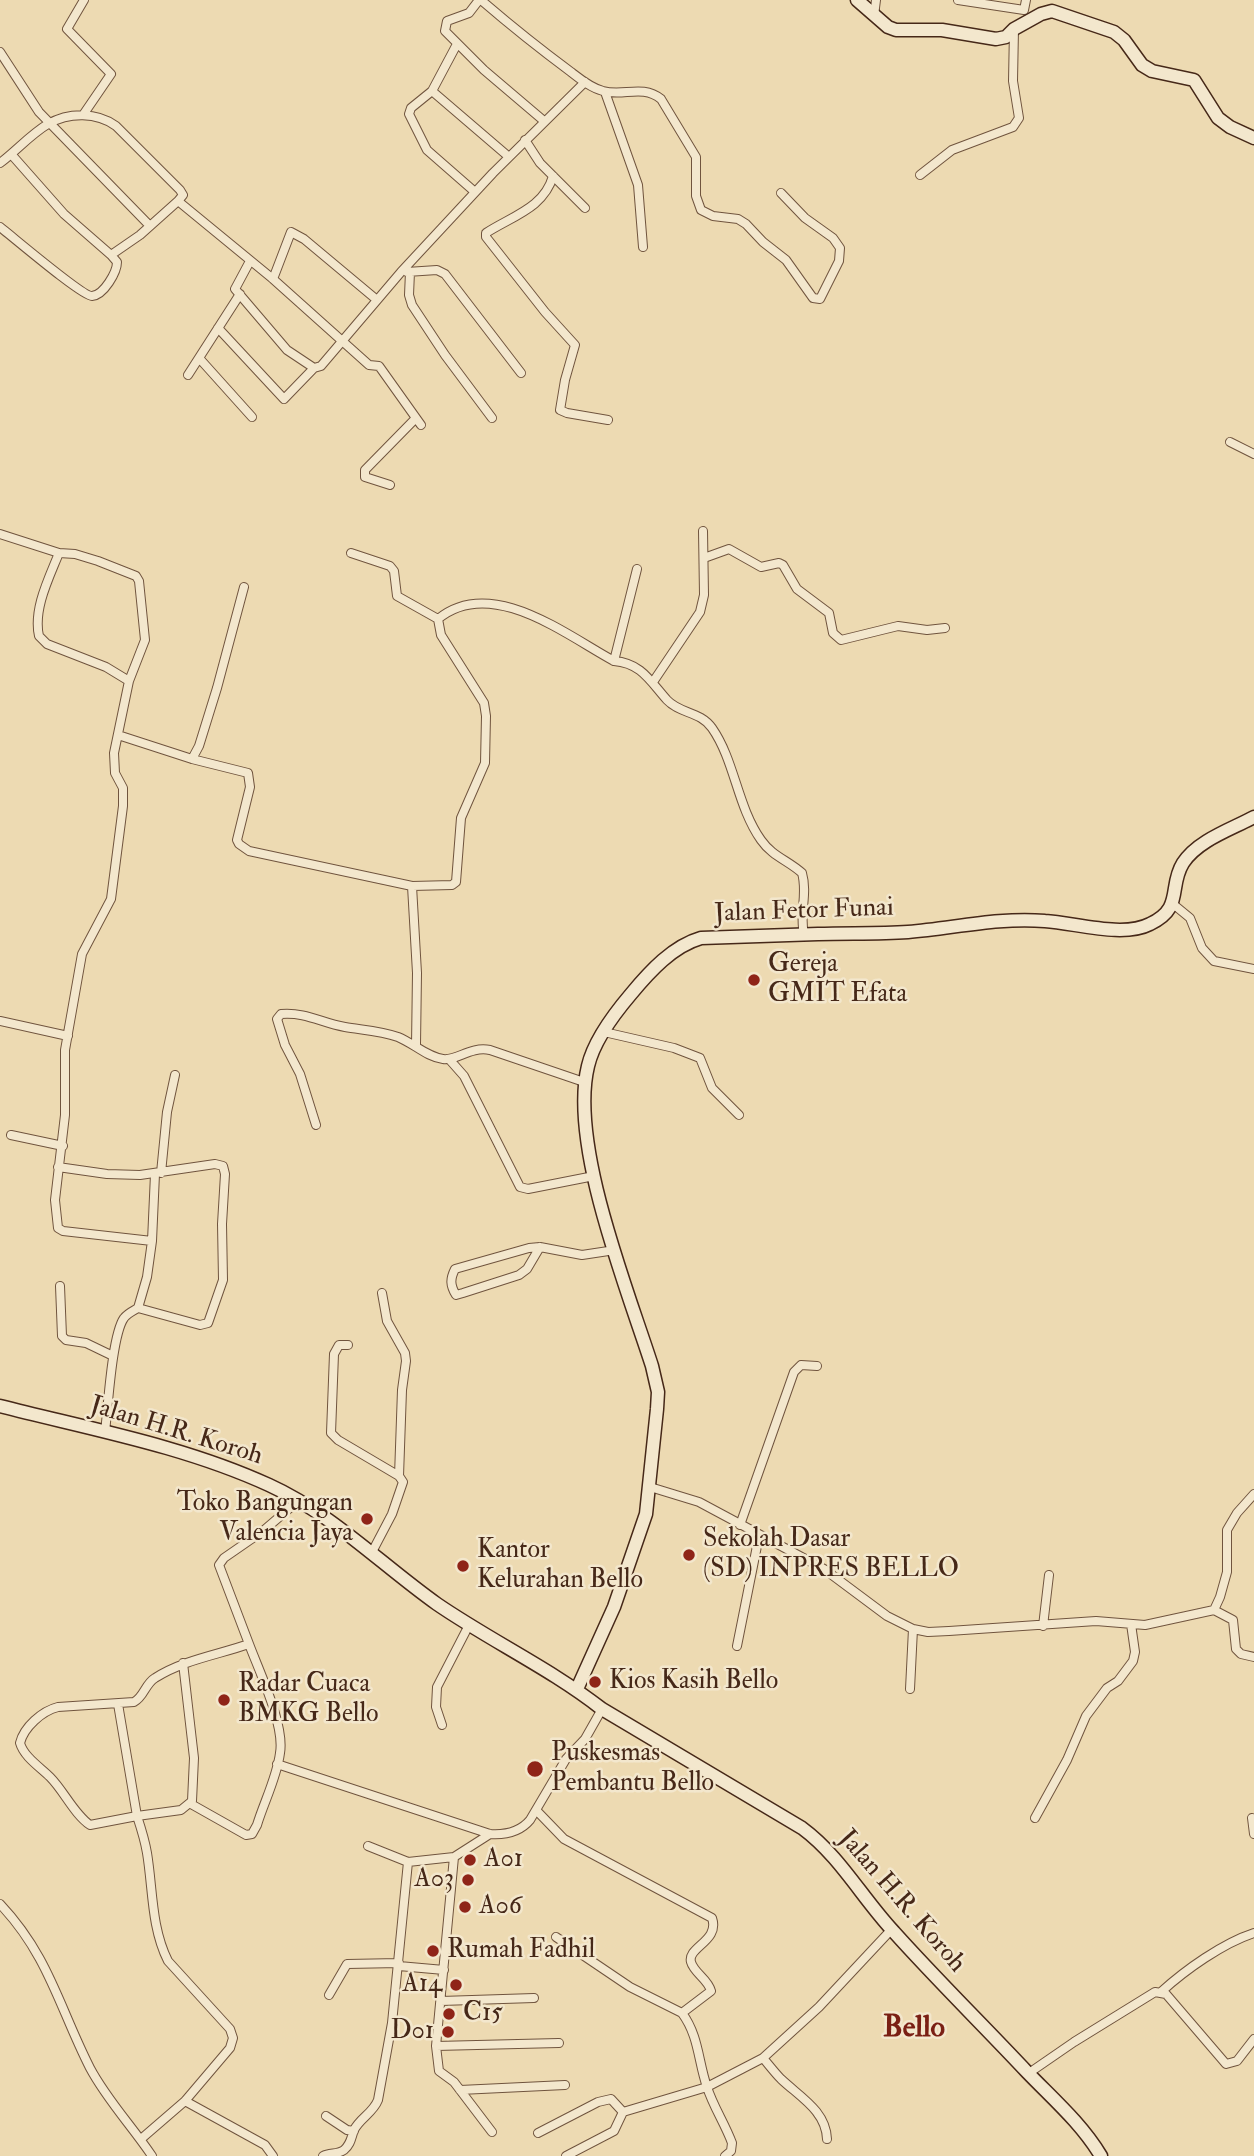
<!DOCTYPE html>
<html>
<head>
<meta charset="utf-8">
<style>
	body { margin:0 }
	canvas { display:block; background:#eddab2 }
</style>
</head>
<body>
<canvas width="1254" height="2156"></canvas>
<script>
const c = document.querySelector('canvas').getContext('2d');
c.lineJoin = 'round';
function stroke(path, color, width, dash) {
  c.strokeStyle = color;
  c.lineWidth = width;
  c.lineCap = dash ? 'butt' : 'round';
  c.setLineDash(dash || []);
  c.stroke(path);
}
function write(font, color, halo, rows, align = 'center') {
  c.font = font + ' "IM FELL Double Pica",serif';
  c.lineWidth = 5;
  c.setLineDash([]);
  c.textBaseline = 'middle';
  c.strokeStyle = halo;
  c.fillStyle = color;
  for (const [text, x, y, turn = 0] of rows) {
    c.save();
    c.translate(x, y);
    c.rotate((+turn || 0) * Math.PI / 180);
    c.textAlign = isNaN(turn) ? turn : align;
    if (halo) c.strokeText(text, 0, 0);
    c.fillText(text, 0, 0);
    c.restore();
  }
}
const street = new Path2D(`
	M479,0L469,13L447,21L445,31L484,70L544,121
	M481,0C510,25 540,49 571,72C580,79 591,88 603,91C623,97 642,84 661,99L696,157V196L701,210L713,216L738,219L746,224L763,242L786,260L813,298L820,299L839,261L840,248L833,238L805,218L781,193
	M958,0L1024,10L1026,0
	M874,16L876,0
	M457,44L432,91L411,108L409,114L427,150L475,192
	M0,52L39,112L150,226
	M432,91L509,157
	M605,92L638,185L643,247
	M83,115L111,74L67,29L84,0
	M525,140L540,163L585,208
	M11,154L64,214L111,255L140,235L178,201L273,279L369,365L379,366L421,425
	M0,163C16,151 31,134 48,124C69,112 97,112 116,126L180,190L183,195L178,201
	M920,175L952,150L1013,127L1019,118L1013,81L1014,29
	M553,176C544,208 512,216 486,233V237L545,312L575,345L565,380L560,410L567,413L608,420
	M0,227C13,237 82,296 92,296C104,295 117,272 117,262L111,255
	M250,261L235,289L287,350L314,368L321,366L401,272L493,173L585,82
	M407,272L437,270L445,274L521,373
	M410,272L409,295L412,305L445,355L492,418
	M273,279L291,232L304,239L377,300
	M218,328L284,399L314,368
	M199,358L252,417
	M188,375L240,294
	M1230,442L1254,454
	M390,485L365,477V470L416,418
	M0,534L59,553L75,554L98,561L136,576L139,581L145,640L129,681L114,753L115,773L123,788V806L111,899L82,954L65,1050V1115L55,1200L58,1228L63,1231L152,1241L147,1277L138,1308L200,1325L208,1323L223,1280L222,1224L225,1174L223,1166L215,1164L140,1175L107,1174L58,1167
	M59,553C49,578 33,609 39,636L47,644L106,667L129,681
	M351,553L390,566L394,571L397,596L438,619
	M704,558L729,549L761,567L779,563L783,565L797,589L829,613L833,633L841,640L898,626L927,630L945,628
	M614,661L637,569
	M653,682L700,612L704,595L703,531
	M118,735L192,759L248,773L250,787L237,840L239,844L249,851L412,886L452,885L456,882L461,818L485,763L486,716L484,703L441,635L438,619C491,575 566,635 614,661C641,663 650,681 667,700C680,714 700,711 712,728C735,761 737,806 761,840C772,856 789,861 802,873C808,894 799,913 804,934
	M192,759L199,746L217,688L244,587
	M412,886L417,973L416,1045
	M1173,904L1190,918L1202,948L1214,961L1254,969
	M0,1021L68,1036
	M604,1032L674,1048L700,1058L712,1088L739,1115
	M449,1059L464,1076L520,1187L528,1189L594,1176
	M316,1125L300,1074L285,1045L277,1019L281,1014C307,1012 321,1023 345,1027C363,1030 381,1031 398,1037C413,1043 427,1057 443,1059C457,1061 470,1046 490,1050L584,1082
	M11,1135L63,1146
	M161,1173L167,1112L175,1075
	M152,1241L155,1174
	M540,1247L527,1269L519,1275L463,1293L456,1295C450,1285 450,1279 455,1269L529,1248L540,1247L582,1255L615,1250
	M60,1286L62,1336L66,1340L86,1343L113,1356
	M382,1293L387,1321L405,1353L406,1361L402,1390L399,1476
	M348,1345H339L334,1354L331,1433L338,1440L399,1476L403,1482L392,1514L371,1554
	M105,1432C108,1407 112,1335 124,1318C128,1313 133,1311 138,1308
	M650,1487L699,1502L824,1569L887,1616L913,1629L928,1632L949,1631L1096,1621L1145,1625L1214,1610L1220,1597L1227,1572V1530L1237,1513L1254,1494
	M740,1525L794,1372L801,1365L817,1366
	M1214,1610L1233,1620L1236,1649L1241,1654L1254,1657
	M1043,1626L1049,1575
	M737,1646L759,1536
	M910,1689L913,1629
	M118,1704L137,1816L90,1825C74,1814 64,1791 50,1777C40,1767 24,1757 20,1743C24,1727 42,1711 58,1707L134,1702C144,1697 145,1684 155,1678C183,1660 217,1655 249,1644L219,1565L224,1558L263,1531L298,1501
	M442,1725L436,1707L437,1687L469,1625
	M277,1764L490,1834C505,1835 520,1832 530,1820L566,1759L585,1739L602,1709
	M191,1804L246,1835L252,1834L257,1825C264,1802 277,1777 280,1753C285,1725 259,1671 249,1644
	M536,1810L564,1839L712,1918C720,1941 687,1947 691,1962C694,1973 708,1979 711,1991L682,2013
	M1035,1818L1067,1760L1086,1716L1107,1688L1118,1681L1133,1661L1135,1652L1131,1624
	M1252,1818L1254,1834
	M368,1846L408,1862L454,1857L490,1834
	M454,1857L436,2046L439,2071L454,2082L492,2132
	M0,1904C49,1956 59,2007 90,2068C107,2100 132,2126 152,2156
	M556,1937L630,1987L682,2013C699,2036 698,2061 707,2087C713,2106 725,2124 732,2143L731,2151L725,2156
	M399,1966L444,1970
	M1161,1992C1185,1970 1223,1943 1254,1933
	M329,1995L347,1964L399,1963
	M441,2001L534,1998
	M436,2046L559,2043
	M763,2058C769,2065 775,2073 781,2079C800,2097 826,2111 827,2139
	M1029,2073L1074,2042L1155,1992L1166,1994L1226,2064L1237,2061L1254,2039
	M460,2090L565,2085
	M185,2101L265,2145L273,2156
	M326,2116L347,2130L354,2131
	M538,2133L598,2102L611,2099L623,2112L707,2087L763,2058L819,2007L891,1930
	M141,2139L185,2101L230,2048L233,2038L230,2029L168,1961C151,1927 153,1889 147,1853C145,1841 141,1828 137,1816L181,1810L192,1801L194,1758L183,1663
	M323,2156C330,2152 337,2155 344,2150C351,2144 351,2138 354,2130C360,2118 373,2113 378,2100L392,2023L408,1862
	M566,2156L614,2131L623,2112`);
const secondary = new Path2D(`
	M857,0L888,27L896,30H942L996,39L1006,37L1014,29L1041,14L1052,11L1114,32L1124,40L1142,65L1152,71L1194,80L1218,118L1230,127L1254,138
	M0,1406C90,1429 184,1446 269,1485C331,1513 382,1565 437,1604C491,1641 551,1669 602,1709L802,1828C840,1856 862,1898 894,1932C937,1980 983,2025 1027,2072C1053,2099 1081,2123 1101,2156
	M577,1689L614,1607L646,1514L657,1409L658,1392L652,1366C627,1288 569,1144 588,1066C594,1040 614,1014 631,994C650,971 673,946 701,938C740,937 779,935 818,934C848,933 878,934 908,932C955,928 999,917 1045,921C1076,923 1123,938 1150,924C1184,908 1168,887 1183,863C1198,840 1232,829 1254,817`);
stroke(street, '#70543e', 10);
stroke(secondary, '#462818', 15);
stroke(street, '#f3e7cd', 8);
stroke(secondary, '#f3e7cd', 12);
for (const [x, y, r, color] of [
	[754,980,7,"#8f2418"],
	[367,1519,7,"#8f2418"],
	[689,1555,7,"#8f2418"],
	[463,1566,7,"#8f2418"],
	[595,1682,7,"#8f2418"],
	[224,1700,7,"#8f2418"],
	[535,1769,9,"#8f2418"],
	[470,1860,7,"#8f2418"],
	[468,1880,7,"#8f2418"],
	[465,1907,7,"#8f2418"],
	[433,1951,7,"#8f2418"],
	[456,1985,7,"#8f2418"],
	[449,2014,7,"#8f2418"],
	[448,2032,7,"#8f2418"]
]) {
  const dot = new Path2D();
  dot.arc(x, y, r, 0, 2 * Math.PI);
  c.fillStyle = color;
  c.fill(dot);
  stroke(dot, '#f3e7cd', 2.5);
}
write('26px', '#462818', '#f3e7cd', [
	["Jalan Fetor Funai",804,912,-2],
	["Jalan H.R. Koroh",176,1432,17],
	["Jalan H.R. Koroh",901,1902,49]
]);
write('26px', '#462818', '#f3e7cd', [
	["Gereja",768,965],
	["GMIT Efata",768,995],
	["Toko Bangungan",353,1504,"right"],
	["Valencia Jaya",353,1534,"right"],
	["Sekolah Dasar",703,1540],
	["(SD) INPRES BELLO",703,1570],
	["Kantor",477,1551],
	["Kelurahan Bello",477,1581],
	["Kios Kasih Bello",609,1682],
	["Radar Cuaca",238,1685],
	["BMKG Bello",238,1715],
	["Puskesmas",551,1754],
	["Pembantu Bello",551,1784],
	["A01",484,1860],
	["A03",454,1880,"right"],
	["A06",479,1907],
	["Rumah Fadhil",447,1951],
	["A14",442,1985,"right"],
	["C15",463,2014],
	["D01",434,2032,"right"]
], 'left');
write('bold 30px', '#7a1f14', '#f3e7cd', [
	["Bello",914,2030]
]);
</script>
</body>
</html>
